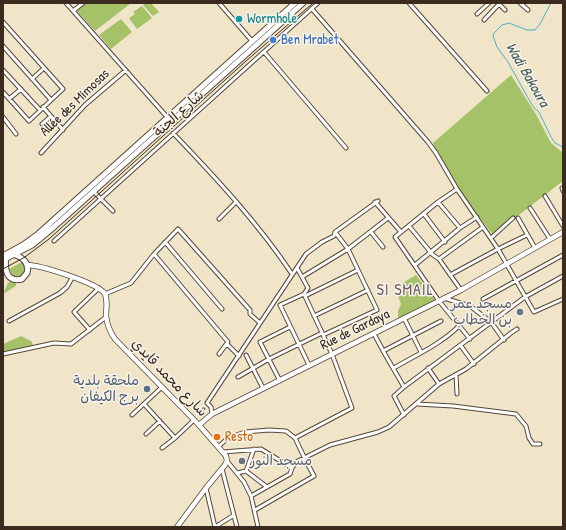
<!DOCTYPE html>
<html>
<head>
<meta charset="utf-8">
<style>
	body { margin:0 }
	#map { position:relative; width:566px; height:530px; overflow:hidden; background:#f0e5c9; font-family:"Patrick Hand",sans-serif }
	canvas { display:block }
	.frame { position:absolute; inset:0; border:4px solid #3b2a1e; pointer-events:none }
</style>
</head>
<body>
<div id="map">
<canvas width="566" height="530"></canvas>
<div class="frame"></div>
</div>
<script>
const c = document.querySelector('canvas').getContext('2d');
c.lineJoin = 'round';
function paint(path, color) {
  c.fillStyle = color;
  c.fill(path, 'evenodd');
}
function stroke(path, color, width, dash) {
  c.strokeStyle = color;
  c.lineWidth = width;
  c.lineCap = dash ? 'butt' : 'round';
  c.setLineDash(dash || []);
  c.stroke(path);
}
function write(font, color, halo, rows, align = 'center') {
  c.font = font + ' "Patrick Hand","Playpen Sans Arabic",sans-serif';
  c.lineWidth = 3;
  c.setLineDash([]);
  c.textBaseline = 'middle';
  c.strokeStyle = halo;
  c.fillStyle = color;
  for (const [text, x, y, turn = 0] of rows) {
    c.save();
    c.translate(x, y);
    c.rotate((+turn || 0) * Math.PI / 180);
    c.textAlign = isNaN(turn) ? turn : align;
    if (halo) c.strokeText(text, 0, 0);
    c.fillText(text, 0, 0);
    c.restore();
  }
}
paint(new Path2D(`
	M86,3H129L130,4L95,31L76,10Z
	M145,3H151L159,12L153,16L143,5Z
	M142,6L152,18L137,29L129,18L135,14L133,12Z
	M121,19L132,32L111,49L99,35Z
	M511,75L537,116L551,143L563,153V181L493,235C474,210 442,173 433,143Z
	M22,262L25,266L26,271L21,276H14L9,269Z
	M416,275L435,300L398,319V311L401,304L398,296L403,293L399,285Z
	M11,281L16,282V286L3,294L8,283Z
	M21,336L31,341L33,345L32,346L3,353V344Z`), '#a6c269');
stroke(new Path2D(`
	M551,3L540,24L535,30H527L509,23L502,25L494,33L493,36L497,47L508,62L528,98L534,108L539,112L551,137L555,143L563,147`), '#48b2c6', 1);
const street = new Path2D(`
	M66,3L168,118
	M219,3L252,41
	M409,3L487,91
	M520,3L528,10
	M499,4L505,10
	M312,9L428,142L436,153L457,189L498,249L534,312L563,299
	M73,11L83,3
	M477,14L489,3
	M484,20L500,3
	M3,22L63,89L29,121L3,92
	M3,46L51,100
	M264,52L346,148
	M3,70L40,110
	M32,79L44,68
	M9,99L21,89
	M43,107L63,130
	M3,117L16,134
	M42,124L51,116
	M173,133C216,178 258,223 292,274
	M41,153L85,105L126,70
	M562,188L563,191
	M457,189L438,202L395,237L439,301L470,339
	M93,191L113,211
	M545,196L563,226
	M375,202L401,232
	M438,202L460,228
	M530,208L550,239
	M424,214L445,242
	M518,218L535,248
	M219,219L236,202
	M409,226L433,255L439,259L461,290
	M371,232L383,247
	M491,238L513,218
	M54,241L318,3
	M165,242L222,309
	M154,254L228,342L219,354
	M439,259L483,227
	M415,265L460,228L477,217
	M297,268L308,288L304,294L280,305L309,365
	M450,275L498,249L527,235
	M302,277L348,249L388,218
	M105,294L131,283L154,254L178,229L250,310V314L260,323
	M305,296L358,270
	M444,298L470,306L491,322L504,340
	M483,299L563,255
	M314,316L368,290
	M404,318L421,352
	M9,321L60,293L67,287L72,278
	M90,330L74,312L99,288
	M374,334L386,356L404,387
	M323,335L377,310L348,249L335,232L378,201
	M227,344L239,356
	M461,346L474,364
	M383,351L441,321
	M3,354L54,343L71,344L106,317
	M246,355L263,388
	M394,368C416,355 441,344 459,326
	M428,368L439,384
	M456,375L457,394
	M238,377L269,359L322,333
	M279,379L260,342L290,327
	M144,404L175,438L194,420
	M417,404L453,406L516,414L526,426L529,438L533,444H540
	M212,414L211,407L207,403L306,254L322,242L334,236L335,232
	M132,415L162,387
	M404,415L394,396L404,387L525,297L563,276
	M146,434L160,421
	M295,438L352,408L332,354L304,294
	M219,446L228,438L245,432L269,430L286,431L295,438L305,459L314,476L255,510
	M162,448L175,438
	M223,452L261,449L292,468
	M227,461L244,482L251,496L258,527
	M222,469L237,527
	M246,471L254,449
	M237,473L246,471L267,487
	M206,488L215,527
	M251,496L290,474L292,468L296,462L330,445L378,432L389,427L439,384L466,369L511,333L517,329
	M215,527L234,515`);
const secondary = new Path2D(`
	M27,265C40,265 98,283 105,294C108,301 106,309 106,316C107,324 110,332 115,339L199,425L226,456L227,461L225,465L206,488L177,527
	M199,425L212,414L461,290L563,232`);
const primary = new Path2D(`
	M3,256L23,245L37,235L295,3
	M6,256C4,268 6,283 22,279L27,273C30,263 22,257 13,254
	M3,260L32,245L55,226L303,3`);
stroke(street, '#564638', 5);
stroke(secondary, '#564638', 6);
stroke(primary, '#564638', 7);
stroke(street, '#fff', 3);
stroke(secondary, '#fff', 4.5);
stroke(primary, '#fff', 5);
stroke(new Path2D(`
	M3,269L25,257L49,239L246,61L313,3`), '#3b2a1e', 1);
for (const [x, y, r, color] of [
	[239,19,4,"#0f9aa8"],
	[273,40,4,"#3f7fe0"],
	[520,312,4,"#6b7280"],
	[147,389,4,"#5c6f8a"],
	[217,437,4,"#e8710a"],
	[242,461,4,"#6b7280"]
]) {
  const dot = new Path2D();
  dot.arc(x, y, r, 0, 2 * Math.PI);
  c.fillStyle = color;
  c.fill(dot);
  stroke(dot, '#f7f3e8', 1.5);
}
write('14px', '#0d838f', '#f7f3e8', [
	["Wormhole",247,19]
], 'left');
write('14px', '#366cbe', '#f7f3e8', [
	["Ben Mrabet",281,40]
], 'left');
write('14px', '#3b2a1e', '#f7f3e8', [
	["Allée des Mimosas",75,103,-44],
	["شارع الجنة",179,114,-42],
	["Rue de Gardaya",355,330,-26],
	["شارع محمد قايدي",169,378,46]
]);
write('14px', '#5b616d', '#f7f3e8', [
	["مسجد عمر",512,304],
	["بن الخطاب",512,320],
	["مسجد النور",250,461,"left"]
], 'right');
write('14px', '#4e5e75', '#f7f3e8', [
	["ملحقة بلدية",139,381],
	["برج الكيفان",139,397]
], 'right');
write('14px', '#c56008', '#f7f3e8', [
	["Resto",225,437]
], 'left');
write('italic 15px', '#405a59', '#f7f3e8', [
	["Wadi Bakoura",527,75,60]
]);
c.letterSpacing = '1px';
write('16px', '#6e5b63', '#f7f3e8', [
	["SI SMAIL",405,291]
]);
c.letterSpacing = '0px';
</script>
</body>
</html>
